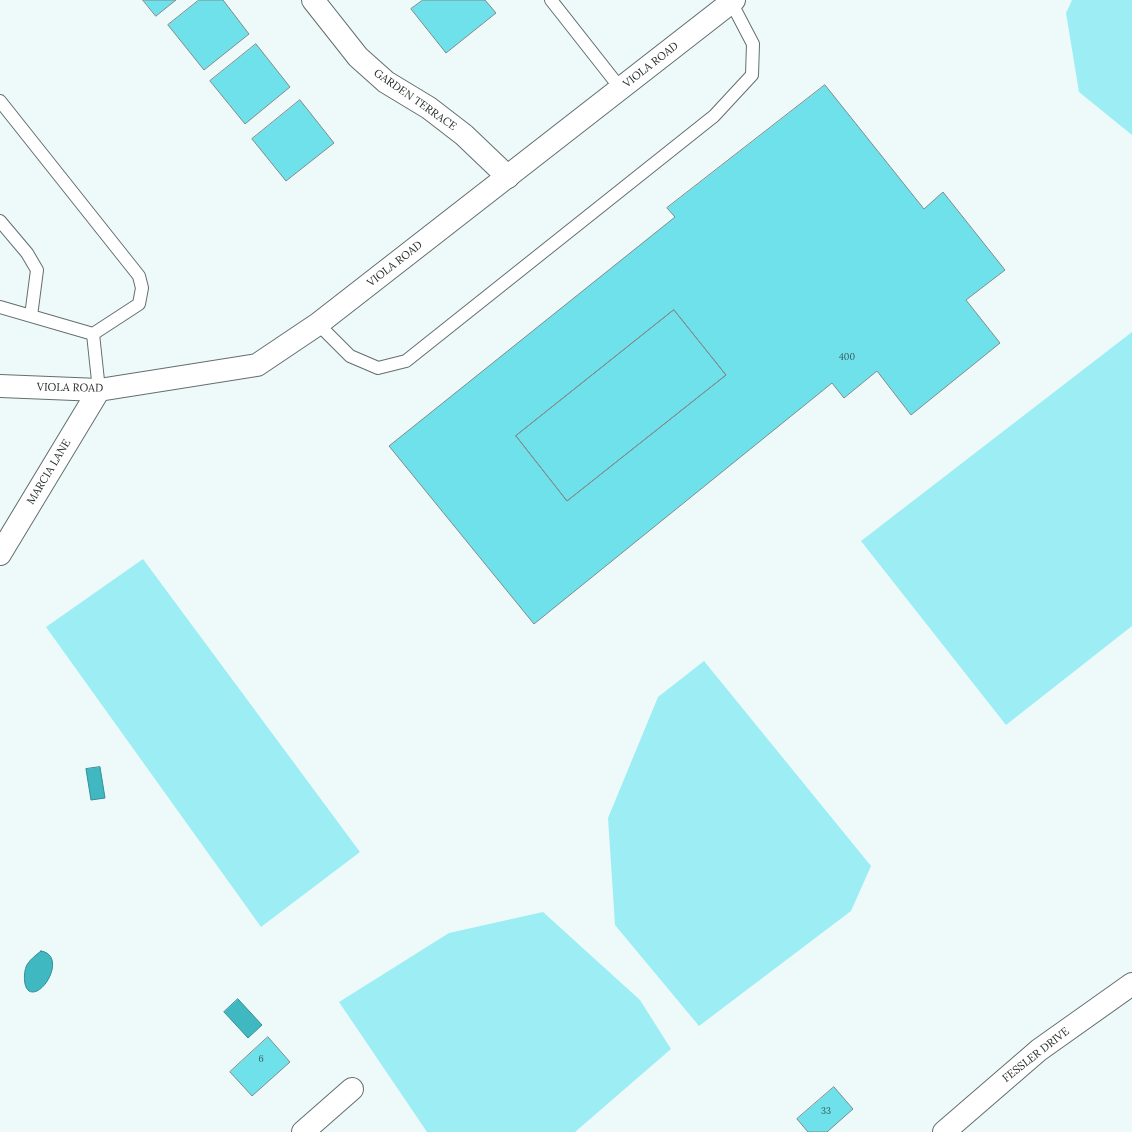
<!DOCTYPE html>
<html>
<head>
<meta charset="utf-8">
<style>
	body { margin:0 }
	canvas { display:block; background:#eefafa }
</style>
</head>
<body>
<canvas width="1132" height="1132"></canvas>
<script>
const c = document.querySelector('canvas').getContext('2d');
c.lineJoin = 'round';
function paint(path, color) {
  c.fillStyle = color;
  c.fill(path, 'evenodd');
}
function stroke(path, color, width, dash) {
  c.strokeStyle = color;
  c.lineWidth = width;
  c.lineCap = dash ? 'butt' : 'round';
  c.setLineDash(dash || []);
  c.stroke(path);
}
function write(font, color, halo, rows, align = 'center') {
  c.font = font + ' Lora,serif';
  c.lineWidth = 3;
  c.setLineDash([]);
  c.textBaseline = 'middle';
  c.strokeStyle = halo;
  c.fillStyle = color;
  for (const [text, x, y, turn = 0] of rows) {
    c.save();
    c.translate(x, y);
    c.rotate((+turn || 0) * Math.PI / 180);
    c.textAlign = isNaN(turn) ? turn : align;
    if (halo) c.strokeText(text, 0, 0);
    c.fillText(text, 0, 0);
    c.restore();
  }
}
paint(new Path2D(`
	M1072,0H1132V135L1079,92L1066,13Z
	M1132,332V626L1006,725L861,541Z
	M143,559L360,852L261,927L46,627Z
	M704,661L871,866L851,911L699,1026L615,925L608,818L658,697Z
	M543,912L640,1000L671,1049L575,1132H427L339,1002L449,933Z`), '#9dedf4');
const water = new Path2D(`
	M100,767L105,798L91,800L86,769Z
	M41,951C62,954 51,984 37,991C23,997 23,975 26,967C28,961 36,955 41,951Z
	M238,999L262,1025L248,1038L224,1012Z`);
paint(water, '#3fb8c1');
stroke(water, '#388e95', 1);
const building = new Path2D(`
	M143,0H176L156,16Z
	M199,0H223L249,34L204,70L168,25Z
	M423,0H485L496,13L446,53L411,9Z
	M256,44L290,87L245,124L210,81Z
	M825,85L924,209L943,192L1005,270L966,300L1000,343L911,415L877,371L844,398L832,383L534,624L389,446L675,217L667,208ZM674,310L726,375L567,501L516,436Z
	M300,100L334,143L286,181L252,139Z
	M674,310L726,375L567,501L516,436Z
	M268,1037L290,1062L252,1096L230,1072Z
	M834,1087L853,1109L827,1132H808L797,1119Z`);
paint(building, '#6ee1ea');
stroke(building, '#818b8c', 1);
const lane = new Path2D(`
	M551,0L621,89
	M0,101L139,276L142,288L139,304L93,334L0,307
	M0,221L27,253L37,270L31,316
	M318,324L350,356L378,368L406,361L714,116L752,75L753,44L730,0
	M93,334L99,390`);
const street = new Path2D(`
	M313,0L358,57L386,82L429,108L464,135L508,177
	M0,554L99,390
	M303,1132L352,1089
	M944,1132L1039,1050L1132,984`);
const secondary = new Path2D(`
	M0,386L99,390L257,365L318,324L734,0`);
stroke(lane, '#646e6f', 14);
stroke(street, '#646e6f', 24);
stroke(secondary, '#646e6f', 24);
stroke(lane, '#fff', 12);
stroke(street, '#fff', 22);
stroke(secondary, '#fff', 22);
write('9px', '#3a5a5c', null, [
	["400",847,357],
	["6",261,1059],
	["33",826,1111]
]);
write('11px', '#292d2d', '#fff', [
	["VIOLA ROAD",651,65,-38],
	["GARDEN TERRACE",415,100,35],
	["VIOLA ROAD",395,264,-38],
	["VIOLA ROAD",70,388,1],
	["MARCIA LANE",49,472,-59],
	["FESSLER DRIVE",1036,1055,-38]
]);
</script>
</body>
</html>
